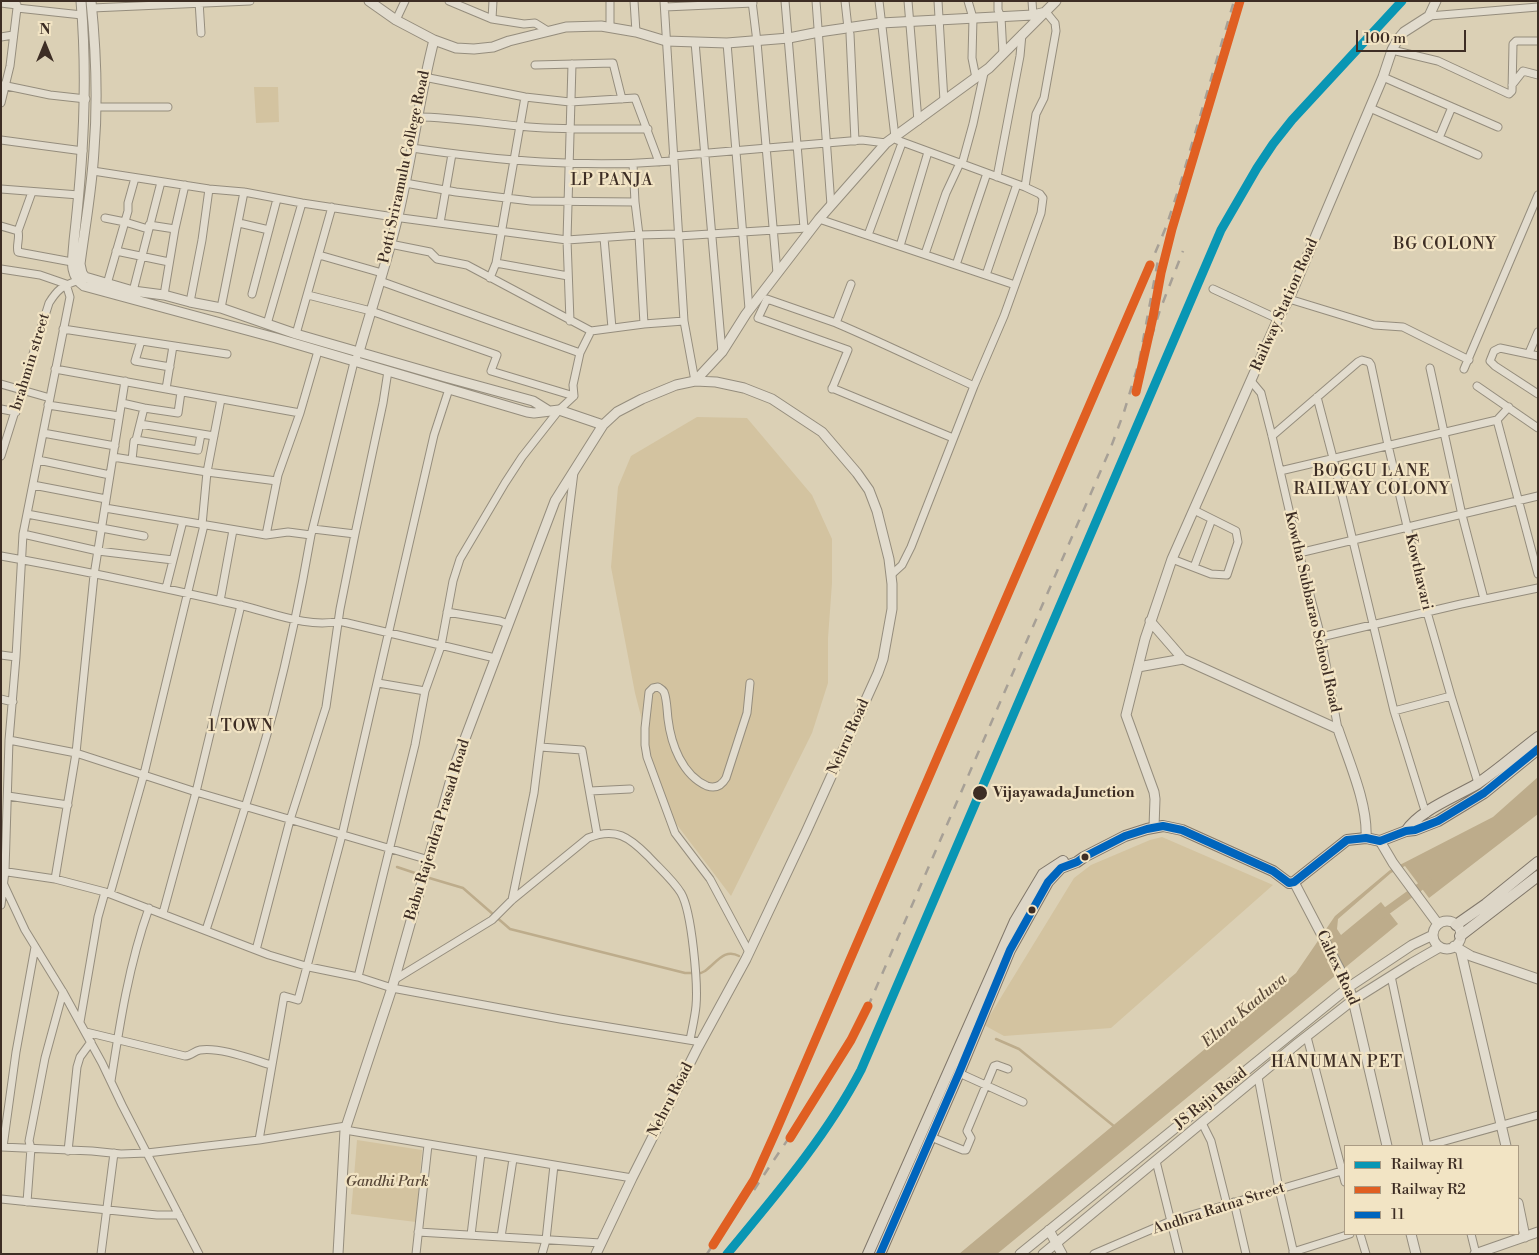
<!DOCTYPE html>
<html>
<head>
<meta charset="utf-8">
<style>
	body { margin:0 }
	#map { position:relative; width:1539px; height:1255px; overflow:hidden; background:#dbd0b5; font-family:"Libre Bodoni",serif }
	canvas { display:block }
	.frame { position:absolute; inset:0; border:2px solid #3d2d24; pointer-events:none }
	.legend { position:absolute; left:1344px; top:1145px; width:175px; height:90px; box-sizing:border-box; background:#f2e4c4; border:1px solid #aa9b84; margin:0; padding:6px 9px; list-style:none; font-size:15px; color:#3d2d24 }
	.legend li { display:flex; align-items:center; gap:10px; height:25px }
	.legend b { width:25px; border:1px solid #aa9b84 }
	.north { position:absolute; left:20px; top:20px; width:50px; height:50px; -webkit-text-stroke:4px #f2e4c4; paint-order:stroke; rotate:0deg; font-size:14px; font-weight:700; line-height:20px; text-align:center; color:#3d2d24 }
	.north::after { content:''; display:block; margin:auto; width:18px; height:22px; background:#3d2d24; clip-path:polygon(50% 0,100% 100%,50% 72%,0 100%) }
	.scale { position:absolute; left:1356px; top:30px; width:110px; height:22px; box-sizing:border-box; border:2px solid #3d2d24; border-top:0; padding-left:6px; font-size:15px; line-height:18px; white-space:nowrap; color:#3d2d24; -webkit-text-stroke:4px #f2e4c4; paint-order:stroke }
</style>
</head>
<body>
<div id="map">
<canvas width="1539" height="1255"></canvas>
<div class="frame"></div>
<ul class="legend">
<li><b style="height:6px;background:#0996b4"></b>Railway R1</li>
<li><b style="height:6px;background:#e05f22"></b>Railway R2</li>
<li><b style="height:6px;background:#0065bd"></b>11</li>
</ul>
<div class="north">N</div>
<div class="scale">100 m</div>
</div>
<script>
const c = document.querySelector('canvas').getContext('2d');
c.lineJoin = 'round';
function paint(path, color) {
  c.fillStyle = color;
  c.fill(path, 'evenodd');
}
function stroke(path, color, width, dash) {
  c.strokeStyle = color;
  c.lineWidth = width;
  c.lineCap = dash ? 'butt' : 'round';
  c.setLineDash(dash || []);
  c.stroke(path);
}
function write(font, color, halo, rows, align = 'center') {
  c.font = font + ' "Libre Bodoni",serif';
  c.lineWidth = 4.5;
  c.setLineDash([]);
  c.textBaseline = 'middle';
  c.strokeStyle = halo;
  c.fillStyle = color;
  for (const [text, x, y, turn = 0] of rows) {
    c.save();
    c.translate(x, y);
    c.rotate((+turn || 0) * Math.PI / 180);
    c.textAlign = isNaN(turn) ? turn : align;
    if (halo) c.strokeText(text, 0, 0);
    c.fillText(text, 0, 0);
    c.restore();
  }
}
paint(new Path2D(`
	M254,87H278L279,122L256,123Z
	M697,417L747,418L812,495L832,539V583L828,638V683L812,733L731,896L665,809L635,693L611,567L618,487L631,456Z
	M1162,837L1273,885L1111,1028L1004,1036L984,1025L1074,878L1091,865L1150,840Z
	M357,1140L422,1150L416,1222L351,1214Z`), '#d3c3a0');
paint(new Path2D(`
	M1538,777V814L1429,898L1405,866L1391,873L1338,919L1337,929L1341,935L1381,902L1398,924L997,1254H959L1296,973L1335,916L1390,870L1493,817Z`), '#bdac8b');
stroke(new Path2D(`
	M397,867L421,875
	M426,877L463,888L510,929L685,973H701L705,971C717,962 725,948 739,956
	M996,1039L1019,1049L1115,1127`), '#bdac8b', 2.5);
stroke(new Path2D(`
	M1381,915L1428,881`), '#bdac8b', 8);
const minor = new Path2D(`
	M199,1L201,33
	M449,1L492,19L524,24L535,23L548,31
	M610,1V27
	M634,1L636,32
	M664,1L684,321L695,381
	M752,1L757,42L777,273
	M785,1L804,228
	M816,1L831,205
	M845,1L848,28
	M879,1L895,137L897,140L1025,187L1040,194L1043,198L1041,213L1004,316L974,386L911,547L902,565L891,575
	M908,1L918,121
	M938,1L944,101
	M968,1L973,18L972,58L976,78
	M998,1V10L1001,17L1003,54
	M1032,1L1033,15
	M1,3L17,5
	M665,7L753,3
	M92,8L250,1
	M1429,16L1538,7
	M492,19L493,1
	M396,20L405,1
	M850,34L855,141
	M1,37L13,35
	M695,42L722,352
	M727,43L749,309
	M1392,50L1438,61L1509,94L1512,91L1513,44L1516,41H1538
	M535,65L613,63L622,99
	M424,77L525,97L570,102L635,98L659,162
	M1383,77L1498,127
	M2,85L50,95L86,99
	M1512,85L1523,71L1538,75
	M1,103L10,66L17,8L82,15
	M96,107H168
	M1370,108L1478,155
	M417,117C455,117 491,124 529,127C568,130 608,129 648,129
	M1439,138L1452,107
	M1,140L83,151
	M412,148C500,161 584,168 673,161
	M673,156L862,140L886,143
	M962,164L973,124L984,73
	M93,171L209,189L244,192L302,203L394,217L567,240L639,235L678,234
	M997,177L1020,56L1022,34
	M405,183L456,192L531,201L635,202L633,164
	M1025,187L1036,114L1044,98L1056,31L1055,23L1046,12
	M1,189L79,195
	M635,202L639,235L644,324
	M105,218L125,222L148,229
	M819,219L1015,285
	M239,223L269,230
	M440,223L452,154
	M149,225L175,229
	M1,226L18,231C20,239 16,245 18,252L72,262
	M18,231L32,192
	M868,235L902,143
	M678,236L807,228
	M604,238L612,328
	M900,246L928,152
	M116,251L169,262
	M925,254L946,193L960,163
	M319,255L382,273
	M496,263L568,276
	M956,265L987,173
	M1,269L40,275L66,284L70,297L23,534L16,657L9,740L5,871L1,905
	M986,275L1017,184
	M490,278L496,263L525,97
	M380,281L580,353L591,331L467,265L437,259L430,252L390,244
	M107,284L128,211V203L135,178
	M1213,289L1278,319
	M252,294L277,199
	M132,295L161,182
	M164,295L175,229L185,185
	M308,295L371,311L497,355L491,371L574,396
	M1289,299L1374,325L1403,327L1469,360
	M190,302L202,240L209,189
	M221,308L244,192
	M570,321L567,240L572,64
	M836,323C883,343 928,365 974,386
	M267,324L302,203
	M63,329L227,354
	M591,331L644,324L684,321
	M296,334L332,207
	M141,341L135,361L170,367
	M1529,353L1538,332
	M1538,356L1500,348L1494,351L1490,361L1495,366L1538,394
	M1430,368L1462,515L1484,599
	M55,369L300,413
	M1464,369L1538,195
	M1251,381L1261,393L1272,436L1299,553L1321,637L1338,729
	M1,384L50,398
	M1477,386L1538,428
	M832,388L953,438
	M166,389L173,346
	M832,389L848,350L758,318L767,299L836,323L851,284
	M1317,397L1333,458L1394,711L1426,814
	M122,403L144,408
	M48,405L119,416
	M1509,407L1497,420L1538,574
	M1,409L16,412
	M140,424L214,436
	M43,433L115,446
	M1272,436L1358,362L1362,360L1369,362L1371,365L1388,445L1427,612L1451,696L1478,783
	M136,440L198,450L201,434
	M1,456L49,303C57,290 63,285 77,281
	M113,457L207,472L221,399
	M38,460L110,475
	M132,460L134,441L136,440L144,408L178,413L181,392
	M1280,471L1497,420
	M33,485L106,499
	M105,508L266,535L288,532L311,535L354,362L359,352
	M27,514L144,536
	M202,525L207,472L277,481
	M313,529L355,534L383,403L388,371
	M23,534L98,551L173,560
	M266,535L278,475L300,413L318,351
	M1299,553L1538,496
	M1,556C81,570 160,587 239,605C268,611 309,629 339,621L495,658
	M1172,559L1211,574L1227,575L1238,542L1236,531L1194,510
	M1194,567L1212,519
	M166,588L183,521
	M220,601L233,530
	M447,612L500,621L508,624
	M1321,637L1461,604L1538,588
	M1,655L16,657
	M378,683L425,691
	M1,699L13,702
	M1394,711L1451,696
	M9,740L76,753L196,792L429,860
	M540,747L582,750L597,834
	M590,791L630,789
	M8,796L68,805
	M1,871L55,879L105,892L269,955L309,967L358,977L392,988L560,1019L701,1042
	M55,879L76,753L94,575L125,381
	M4,885L25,930L63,992L102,1063L122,1105L199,1254
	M110,894L144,774L204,525
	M512,900L534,793L574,472
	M163,913L196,792L241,605
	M206,930C230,856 254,783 274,709C289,651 301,593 311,535
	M256,950L290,820L326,707L340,609L355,534
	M749,952L710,879L675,833L647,757L645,745V728L649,692L653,688L658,687C661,689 662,689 664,692C667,699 667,711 668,719C671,744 682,775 707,786C716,789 722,785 726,778L747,713L750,683
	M1391,976L1427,1146
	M358,977L415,745L425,691L441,646L453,581L460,559L505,483L522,457L559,410L574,396L573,385L580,353
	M394,980L492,920L512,900L588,838C616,827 629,837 648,856C659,868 673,880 681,893C692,912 698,984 696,1006C695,1017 692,1029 690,1040
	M80,1022L98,917L105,892
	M86,1032L185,1056C191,1056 194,1051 200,1050C220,1047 251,1059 271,1065
	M1307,1037L1345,1182
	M959,1073L1023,1102
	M1258,1077L1279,1189L1294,1254
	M111,1081C120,1022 129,964 149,908
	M1202,1123L1211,1141L1227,1205
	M345,1130L632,1178
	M931,1137L963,1150H966L971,1138L967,1131L994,1066L997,1065L1008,1069
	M259,1140L346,1126
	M1427,1146L1538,1115
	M1,1147L92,1151L121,1154L147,1153L259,1140L284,996L298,1000L342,835L434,435L449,389
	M3,1147L16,1052L35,947
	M68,1151L77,1067L80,1057L91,1042
	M1156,1161L1179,1254
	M1,1199L157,1215H179
	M27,1202L31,1148L29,1141L45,1058L63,992
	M1234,1202L1246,1254
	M418,1232L601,1243
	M1360,1234L1366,1254
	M1471,1234L1476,1254
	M471,1235L481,1153
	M501,1237L513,1159
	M1293,1252L1350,1234
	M101,1254L114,1153
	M416,1254L428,1145
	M542,1254L546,1240L554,1165
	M1094,1254L1171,1221L1345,1170`);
const tertiary = new Path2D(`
	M81,1C88,82 83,161 74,241C73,258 68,275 84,286L276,338L527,412L534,413L559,410L603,425
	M91,1C96,50 98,101 94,150C92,188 85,226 80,264L82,273L85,277L133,291L164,295L190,302L221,308L296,334L445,377L533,401L549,411
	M369,1L396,20L434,40L456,48L474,49L493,47L509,41L566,27L601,26L636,32L666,41L727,43L789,38L819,32L881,23L1033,15L1046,12
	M359,352C372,306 387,262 398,216C412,158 419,98 434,40
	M695,381L722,352L746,314L819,219L886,143L989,68L1056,1
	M1150,621L1183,659L1338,729C1349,762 1368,804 1366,838
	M1138,667L1183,659
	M1154,827L1155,799L1154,792L1126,715L1145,639L1172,559L1278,319L1289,299L1383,77L1392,50L1398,39L1404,32L1429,16L1436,1
	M1380,841L1393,863L1438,924
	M1294,882L1349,987L1353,1000L1387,1146
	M1433 935a14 14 0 1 1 28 0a14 14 0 1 1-28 0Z
	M1454,946L1471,956L1538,979
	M1461,952L1506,1146
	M1518,1203L1525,1237
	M1049,1230L1062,1254
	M1411,1234L1416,1254
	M338,1254L345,1130L392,988L455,765L555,501L603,425L617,412L642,399L676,385L695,381L716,382L744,388L772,399L822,432L857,473L869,490L877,511L889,559L892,584V609L883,659L878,673L806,832L746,959L698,1047L632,1178L596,1254
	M1020,1254L1349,987L1412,945L1433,935
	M1043,1254L1298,1043L1353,1000L1412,963L1440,947
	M1475,1254L1538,1232`);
const primary = new Path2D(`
	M1406,831C1420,810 1455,797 1477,784C1498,770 1518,752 1538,737
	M1456,925L1486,904L1538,862
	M1460,936L1538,876
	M868,1254L1015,921L1043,874L1063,861
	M880,1254L959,1073L1010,950L1048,882L1061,868L1077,862L1084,857L1125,836L1147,829L1163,826L1182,830L1273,871L1289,883L1294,882L1347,840L1366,838L1380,841L1406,831L1415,830L1438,821L1484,793L1538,749`);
stroke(minor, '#958d7d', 9);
stroke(tertiary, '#958d7d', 11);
stroke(primary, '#80776a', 12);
stroke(minor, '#e2dcce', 7);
stroke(tertiary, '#e2dcce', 9);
stroke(primary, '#ddd6c7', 10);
stroke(new Path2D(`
	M1146,354L1160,310L1183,251
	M754,1190C791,1133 832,1079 863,1018L1111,447L1124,412L1139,362L1159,255
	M771,1201L848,1095L872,1048L1221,230L1257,168L1273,144L1292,120L1402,1
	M707,1254L754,1180L776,1131L1134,303L1166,227L1179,188L1234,1`), '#a7a096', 2.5, [9, 9]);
stroke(new Path2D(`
	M880,1254L959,1073L1010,950L1048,882L1061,868L1077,862L1084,857L1125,836L1147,829L1163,826L1182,830L1273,871L1289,883L1294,882L1347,840L1366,838L1380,841L1406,831L1415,830L1438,821L1484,793L1538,749`), '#0065bd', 8);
stroke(new Path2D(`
	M727,1254C775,1196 826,1137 861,1070L1221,230L1257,168L1273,144L1292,120L1402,1`), '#0996b4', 9);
stroke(new Path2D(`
	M1136,392L1153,317L1161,273L1172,229L1240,1
	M790,1138L851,1040L868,1006
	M713,1245L754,1180L776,1131L1150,265`), '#e05f22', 9);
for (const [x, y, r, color] of [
	[980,793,8,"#3d2d24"],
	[1085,857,4.5,"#3d2d24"],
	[1032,910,4.5,"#3d2d24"]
]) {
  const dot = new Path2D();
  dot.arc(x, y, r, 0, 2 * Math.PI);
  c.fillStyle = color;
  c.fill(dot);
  stroke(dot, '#f2e4c4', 2);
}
write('15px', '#3d2d24', '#f2e4c4', [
	["Potti Sriramulu College Road",405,167,-78],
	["Railway Station Road",1285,305,-66],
	["brahmin street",31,362,-73],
	["Kowthavari",1418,572,77],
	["Kowtha Subbarao School Road",1312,612,77],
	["Nehru Road",849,737,-66],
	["Babu Rajendra Prasad Road",438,830,-73],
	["Caltex Road",1337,968,65],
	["JS Raju Road",1211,1099,-39],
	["Nehru Road",671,1100,-63],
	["Andhra Ratna Street",1219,1209,-18]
]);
write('bold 15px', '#3d2d24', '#f2e4c4', [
	["Vijayawada Junction",993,793]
], 'left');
write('italic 15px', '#5a4939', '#f2e4c4', [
	["Gandhi Park",387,1182]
]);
c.letterSpacing = '1px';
write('16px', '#3d2d24', '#f2e4c4', [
	["LP PANJA",612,181],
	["BG COLONY",1445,245],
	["BOGGU LANE",1372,472],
	["RAILWAY COLONY",1372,490],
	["1 TOWN",241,727],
	["HANUMAN PET",1337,1063]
]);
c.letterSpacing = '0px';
write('italic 16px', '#5a4939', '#f2e4c4', [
	["Eluru Kaaluva",1245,1011,-40]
]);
</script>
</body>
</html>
